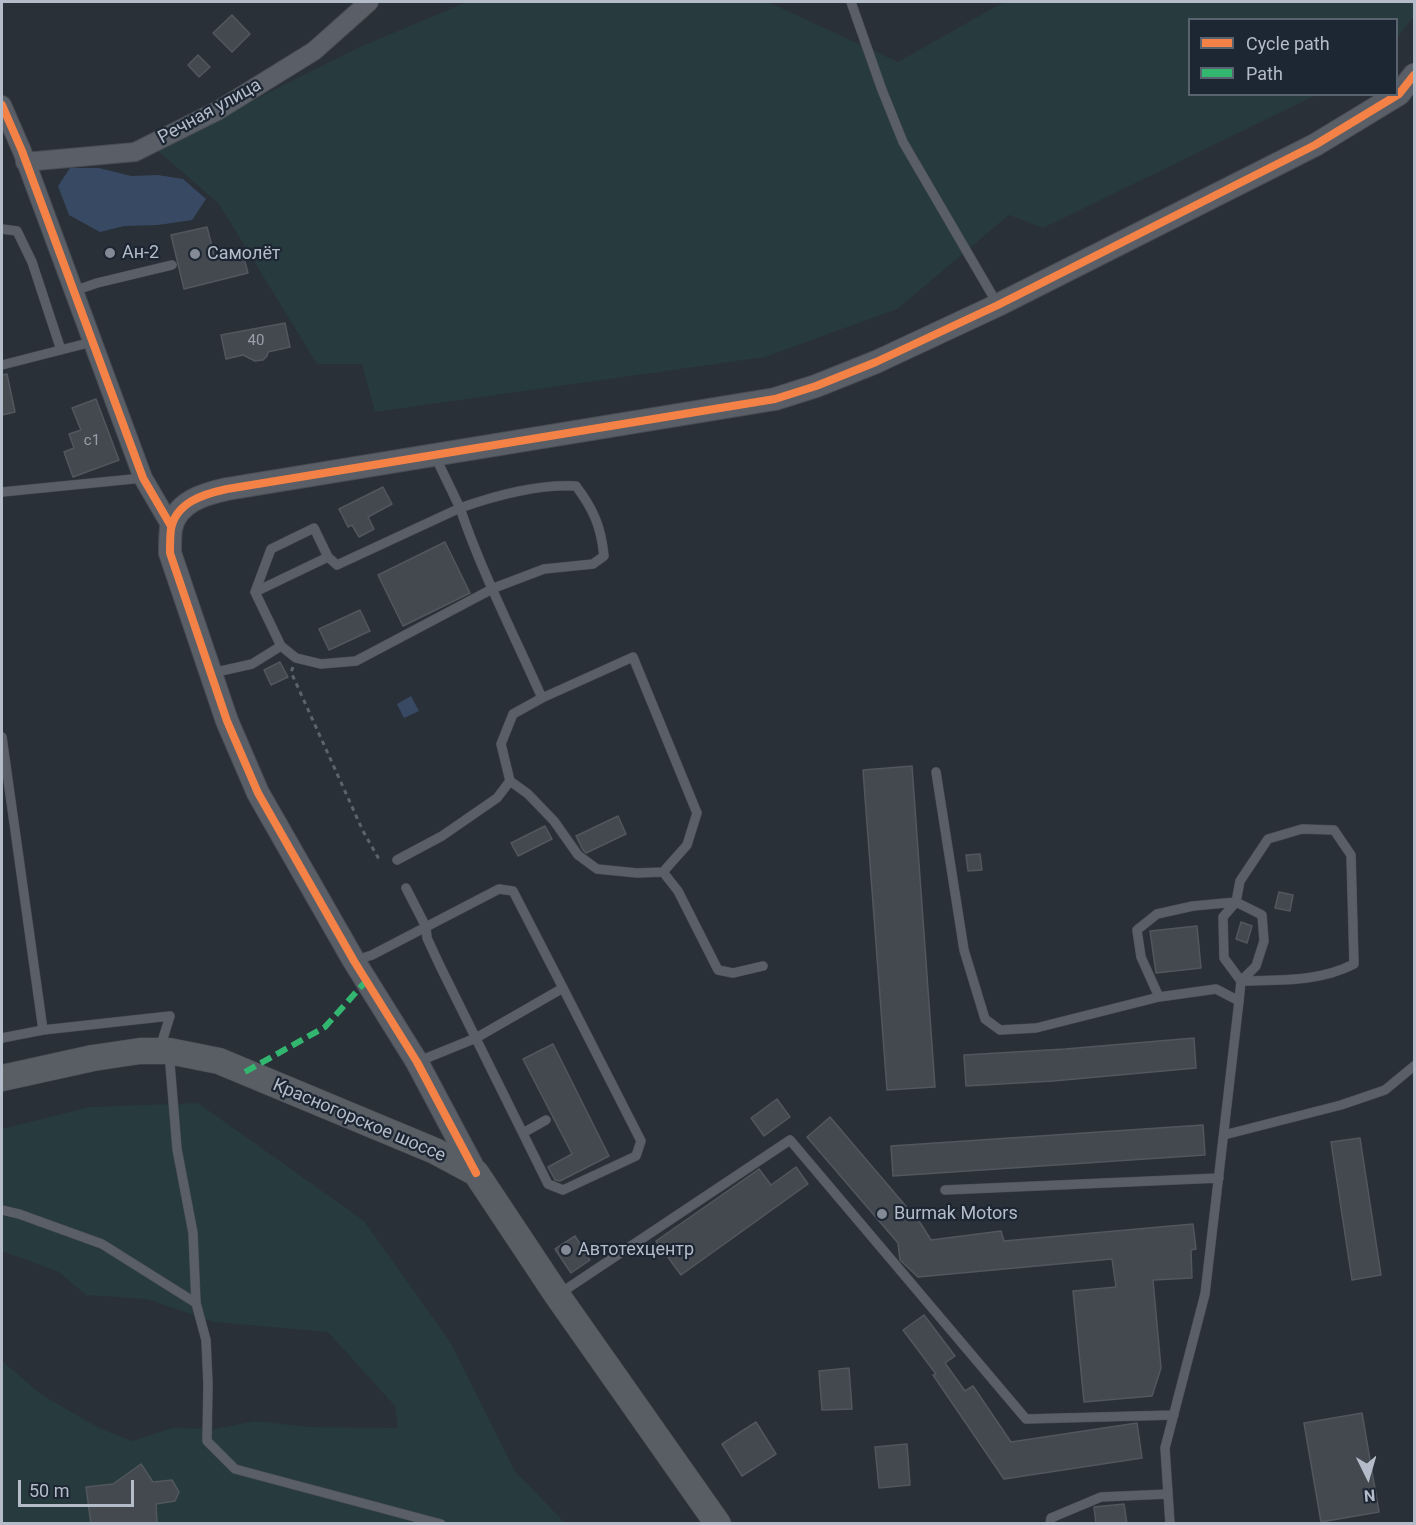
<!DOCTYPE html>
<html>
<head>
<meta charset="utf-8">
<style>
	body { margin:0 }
	#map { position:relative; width:1416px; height:1525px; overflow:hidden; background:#2a3038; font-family:Roboto,sans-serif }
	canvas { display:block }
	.frame { position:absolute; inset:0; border:3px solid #b4bcc9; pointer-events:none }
	.legend { position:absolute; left:1188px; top:18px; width:210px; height:78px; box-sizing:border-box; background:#1d2633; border:2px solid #59626f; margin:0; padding:8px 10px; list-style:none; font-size:18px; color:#b4bcc9 }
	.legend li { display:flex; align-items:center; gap:12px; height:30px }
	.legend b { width:30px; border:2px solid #59626f }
	.north { position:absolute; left:1338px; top:1447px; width:60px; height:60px; -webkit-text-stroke:4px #1d2633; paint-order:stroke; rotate:175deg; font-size:16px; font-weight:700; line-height:24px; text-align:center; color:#b4bcc9 }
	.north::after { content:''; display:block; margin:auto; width:21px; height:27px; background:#b4bcc9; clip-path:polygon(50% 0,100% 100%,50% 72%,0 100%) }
	.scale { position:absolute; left:18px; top:1480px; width:116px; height:27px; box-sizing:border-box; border:3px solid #b4bcc9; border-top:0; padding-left:8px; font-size:18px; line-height:21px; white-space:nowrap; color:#b4bcc9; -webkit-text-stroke:4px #1d2633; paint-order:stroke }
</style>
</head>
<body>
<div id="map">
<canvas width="1416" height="1525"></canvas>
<div class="frame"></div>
<ul class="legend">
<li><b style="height:8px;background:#f48246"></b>Cycle path</li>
<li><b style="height:8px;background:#33b770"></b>Path</li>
</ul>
<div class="north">N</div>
<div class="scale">50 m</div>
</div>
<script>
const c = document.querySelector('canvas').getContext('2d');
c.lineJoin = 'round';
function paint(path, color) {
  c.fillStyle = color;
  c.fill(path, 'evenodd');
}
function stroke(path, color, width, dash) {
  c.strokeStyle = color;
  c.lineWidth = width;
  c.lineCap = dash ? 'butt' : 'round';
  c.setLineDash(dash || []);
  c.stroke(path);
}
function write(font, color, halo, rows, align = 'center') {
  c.font = font + ' Roboto,sans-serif';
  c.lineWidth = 4.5;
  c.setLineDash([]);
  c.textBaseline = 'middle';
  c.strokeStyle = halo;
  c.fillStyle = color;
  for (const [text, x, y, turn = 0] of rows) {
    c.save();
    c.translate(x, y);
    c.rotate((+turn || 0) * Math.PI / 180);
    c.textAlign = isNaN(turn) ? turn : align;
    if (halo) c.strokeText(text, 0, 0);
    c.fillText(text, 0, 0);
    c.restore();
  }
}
paint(new Path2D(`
	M467,2H768L898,62L1004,2H1414V16L1397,38L1396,20H1190V94L1316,95L1043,228L1009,215L897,309L765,357L375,412L362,364H317L219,204L156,149L360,47Z
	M198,1103L364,1221L450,1342L514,1470L565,1523L2,1524V1361L42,1395L99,1428L132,1441L173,1428L216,1429L255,1421L309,1427L398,1428L395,1406L328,1332L214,1322L147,1299L86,1295L59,1272L2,1251V1129L90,1107Z`), '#273a3e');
paint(new Path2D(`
	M70,168H99L131,176L158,175L183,179L206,199L192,220L158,225L124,226L100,232L69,215L58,186Z
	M411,696L419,711L404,718L397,704Z`), '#384963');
const building = new Path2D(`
	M232,15L250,34L232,52L213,33Z
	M198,55L210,67L199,77L188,65Z
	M207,227L215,258L242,251L248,273L184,289L171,235Z
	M285,323L290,347L268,352L267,356L263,360L255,361L243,355L226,359L221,335Z
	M7,374L15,412L2,415V375Z
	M96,399L119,460L73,477L64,452L74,448L69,434L81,430L72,408Z
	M383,487L392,504L368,517L374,529L359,537L352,525L348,527L339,509Z
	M445,542L470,593L403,626L378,575Z
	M360,610L370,631L329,650L319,629Z
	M280,662L288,677L271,685L264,670Z
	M912,766L935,1087L887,1090L863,770Z
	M618,816L626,834L586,853L583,850L576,836Z
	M545,826L552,839L518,856L511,843Z
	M980,854L982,870L968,871L966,855Z
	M1279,892L1293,895L1290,911L1275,908Z
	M1241,922L1252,926L1247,943L1236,939Z
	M1197,926L1201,968L1156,973L1150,931Z
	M1194,1038L1196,1068L1053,1081L966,1086L964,1055L1065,1049Z
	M553,1044L609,1156L560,1181L555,1180L548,1167L572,1154L523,1059Z
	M777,1099L790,1117L764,1136L751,1118Z
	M830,1117L921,1224L931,1240L1001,1231L1004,1241L1193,1224L1196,1249L1191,1250L1192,1278L1153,1280L1161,1368L1152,1396L1084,1402L1073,1291L1116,1287L1112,1259L918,1277L900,1260L898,1243L807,1137Z
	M1203,1125L1205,1155L893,1176L891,1146Z
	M1360,1138L1381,1275L1352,1280L1331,1142Z
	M796,1167L808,1184L681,1275L656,1241L759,1169L771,1185Z
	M575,1236L590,1260L571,1273L555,1249Z
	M924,1315L955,1356L945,1363L965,1391L973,1386L1011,1442L1137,1423L1142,1458L1004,1479L933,1375L936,1374L903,1330Z
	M849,1368L852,1409L822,1410L819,1371Z
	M1362,1413L1379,1512L1321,1522L1304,1423Z
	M756,1422L776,1454L742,1476L722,1444Z
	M907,1444L910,1485L879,1488L875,1447Z
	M141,1464L153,1482L172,1480L179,1492L175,1501L156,1504L157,1524H91L86,1487L113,1484Z
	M1124,1504L1127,1524H1096L1094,1507Z`);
paint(building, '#444950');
stroke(building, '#52575f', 1.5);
const service = new Path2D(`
	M851,2L882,90L903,142L998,305
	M2,229L17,231L32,262L61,350
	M74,291L97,283L172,265
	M2,365L92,342
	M2,492L143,478
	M255,592L328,557
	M281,646L296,658L321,664L356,661L494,588L544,569L593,564L604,556C601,527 594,510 576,486C537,484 497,495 460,508C482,573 514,635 542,698L633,657L697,813L687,845L663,872L678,891L718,970L733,973L763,966
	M212,673L252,664L281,646L255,592L271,549L314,528L328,557L337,565L460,508L435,456
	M542,698L513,714L501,744L510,781L528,794L554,821L578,855L597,869L637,873L663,872
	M2,737L43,1030L170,1016L160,1048
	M936,772L964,950L985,1019L1000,1030L1036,1028L1159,997
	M1302,829L1334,830L1351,855L1354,964C1319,982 1280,980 1241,981L1224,958L1223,917L1236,902L1240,881L1268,839Z
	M397,860L442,836L497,798L510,781
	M406,888L426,927L427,938L440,966L548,1184L563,1190L636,1156L641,1141L563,988
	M354,961L372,955L499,889L513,891L563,988L476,1038L417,1062
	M2,1038L43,1030
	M169,1052L177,1149L193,1233L196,1303
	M523,1133L546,1120
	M1224,1135L1341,1105L1385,1090L1414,1066
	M945,1190L1219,1178
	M2,1210L19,1214L102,1244L196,1303L206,1340L208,1384L207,1441L235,1469L441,1524
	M559,1294L790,1140L1026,1419L1174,1415
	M1050,1524L1051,1518L1101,1497L1168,1494
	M1170,1524L1165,1448L1205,1294L1239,1001L1241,981L1256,966L1264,941L1262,915L1236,902L1193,906L1157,914L1137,930L1141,957L1159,997L1216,989L1239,1001`);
const minor = new Path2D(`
	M2,105L22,151L143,478L171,526
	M25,162L135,152L217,111L314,51L369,2`);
const tertiary = new Path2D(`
	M476,1173L417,1062L354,961L258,793L227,721L170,553C170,545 170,536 171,529C176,502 204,494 227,489L775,399L816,386L876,362L998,305L1315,145L1399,94L1414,75`);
const secondary = new Path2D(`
	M2,1078L93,1058L140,1051H169L219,1061L435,1151L476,1173L557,1295L718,1524`);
stroke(service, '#484c53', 10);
stroke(minor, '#484c53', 20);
stroke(tertiary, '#484c53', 24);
stroke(secondary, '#484c53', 27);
stroke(new Path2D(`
	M293,667L291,672L363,831L380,861`), '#5d636a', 3, [4.5, 4.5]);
stroke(service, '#5a5e66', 9);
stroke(minor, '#5a5e66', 18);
stroke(tertiary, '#5a5e66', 22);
stroke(secondary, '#595d64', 26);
stroke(new Path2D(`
	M245,1072L325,1027L366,981`), '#33b770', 6, [12, 6]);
stroke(new Path2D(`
	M2,105L22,151L143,478L171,526
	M476,1173L417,1062L354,961L258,793L227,721L170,553C170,545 170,536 171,529C176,502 204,494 227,489L775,399L816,386L876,362L998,305L1315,145L1399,94L1414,75`), '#f48246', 8);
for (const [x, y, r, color] of [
	[110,253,6,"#848b96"],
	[195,254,6,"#848b96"],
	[882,1214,6,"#848b96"],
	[566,1250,6,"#848b96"]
]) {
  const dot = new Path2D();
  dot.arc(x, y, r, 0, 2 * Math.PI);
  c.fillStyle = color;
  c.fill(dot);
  stroke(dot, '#1d2633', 2);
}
write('15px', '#989fab', null, [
	["40",256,341],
	["с1",92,441]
]);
write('18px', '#b4bcc9', '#1d2633', [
	["Речная улица",210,112,-29],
	["Красногорское шоссе",359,1121,23]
]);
write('18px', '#b4bcc9', '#1d2633', [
	["Ан-2",122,253],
	["Самолёт",207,254],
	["Burmak Motors",894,1214],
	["Автотехцентр",578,1250]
], 'left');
</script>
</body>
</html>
